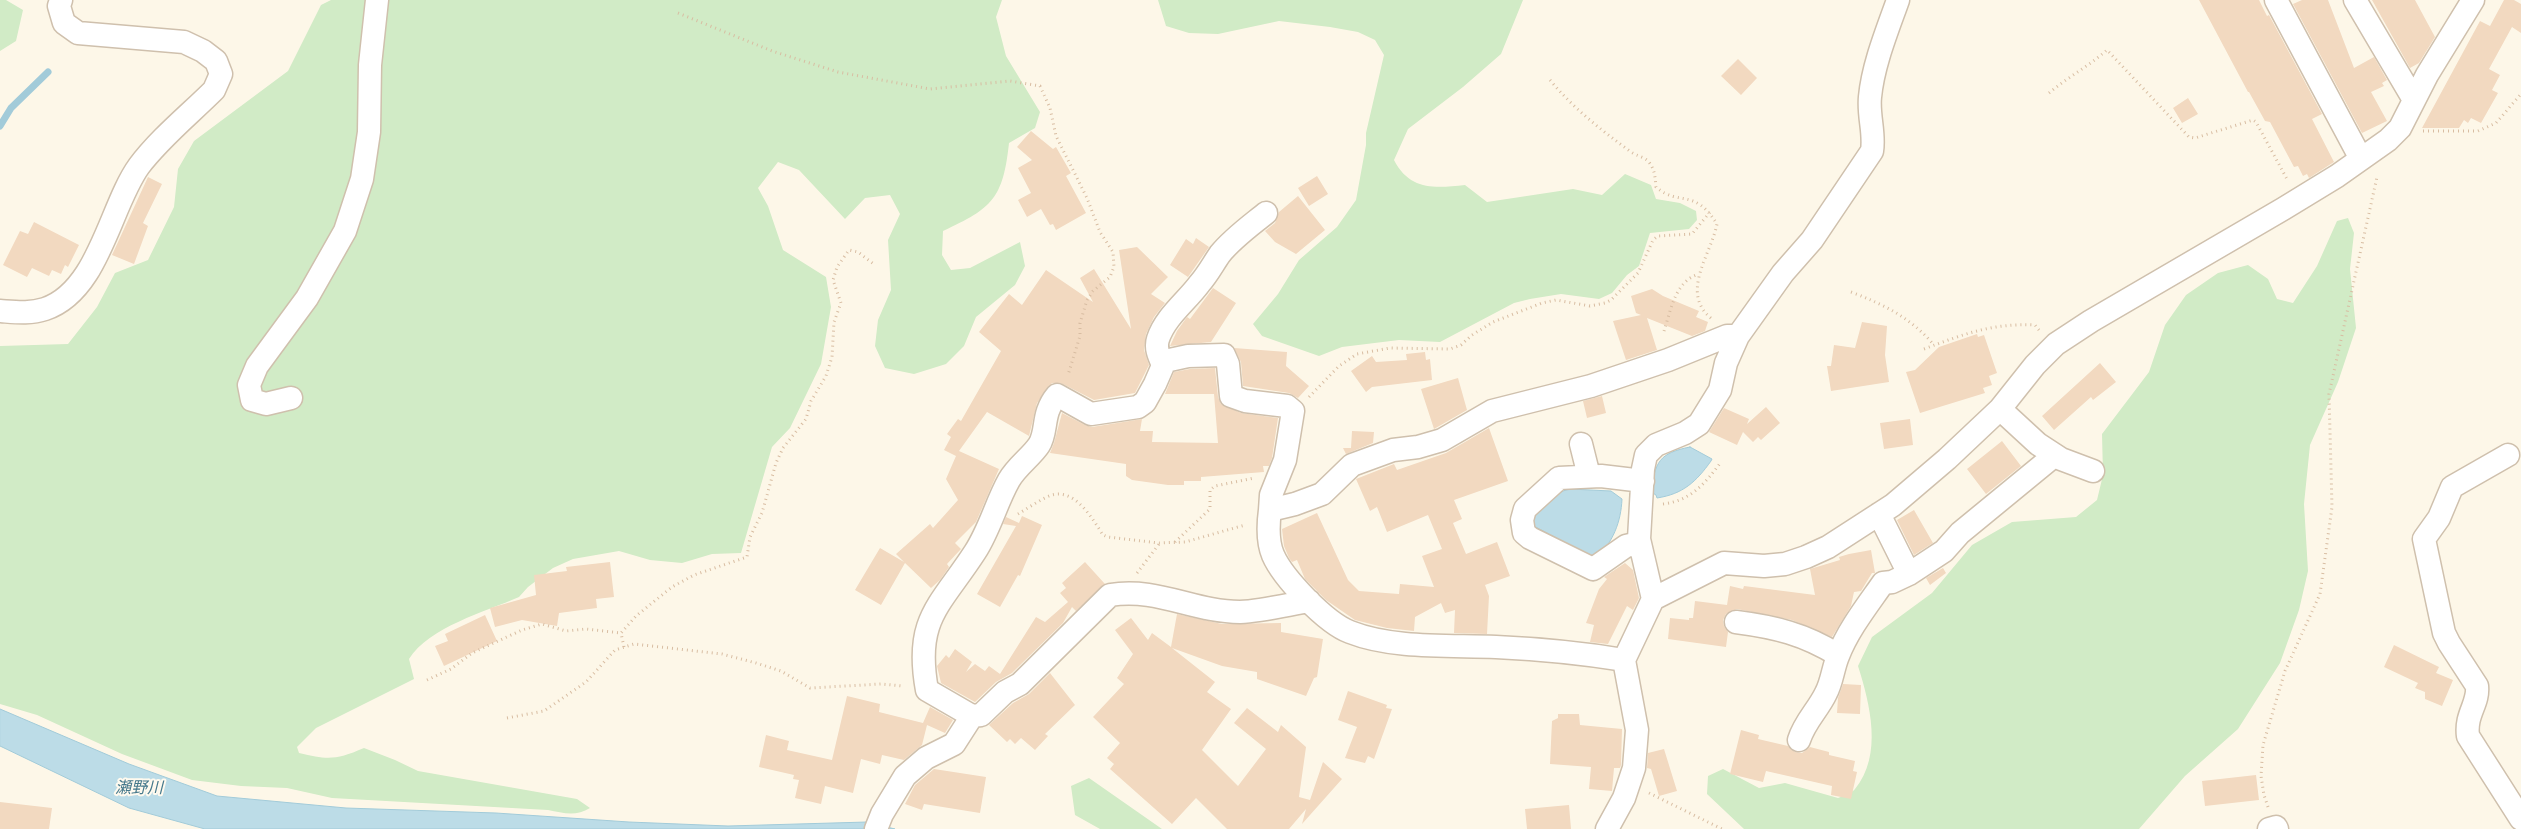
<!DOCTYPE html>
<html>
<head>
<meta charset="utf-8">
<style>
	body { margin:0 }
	canvas { display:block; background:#fdf7e8 }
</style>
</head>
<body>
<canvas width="2521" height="829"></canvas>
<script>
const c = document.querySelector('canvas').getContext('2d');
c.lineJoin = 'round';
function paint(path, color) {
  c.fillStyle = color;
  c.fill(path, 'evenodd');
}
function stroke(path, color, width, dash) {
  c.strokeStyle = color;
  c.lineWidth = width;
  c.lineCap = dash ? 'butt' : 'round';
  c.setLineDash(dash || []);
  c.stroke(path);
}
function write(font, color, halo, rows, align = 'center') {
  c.font = font + ' "Fira Sans","Noto Sans JP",sans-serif';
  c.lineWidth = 4;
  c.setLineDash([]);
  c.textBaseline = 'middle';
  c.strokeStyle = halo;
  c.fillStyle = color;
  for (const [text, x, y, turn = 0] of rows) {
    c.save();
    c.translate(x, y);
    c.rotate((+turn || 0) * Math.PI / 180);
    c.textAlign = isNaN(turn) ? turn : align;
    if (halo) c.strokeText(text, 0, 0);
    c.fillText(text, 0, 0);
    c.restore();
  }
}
paint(new Path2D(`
	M0,0H6L23,10L16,41L0,51Z
	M331,0H1002L996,17L1006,56L1040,112L1035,128L1009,143C1003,198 993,208 943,231L942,255L951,270L970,268L1020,242L1025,266L1015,285L976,317L964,346L946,364L914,374L885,368L875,346L878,320L891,290L888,240L900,214L890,195L865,198L845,219L799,170L778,162L758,188L768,206L783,250L826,277L831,307L821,364L790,428L772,447L741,553L712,554L682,563L650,560L619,551L573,559L553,568L528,587L519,597C485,612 429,627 409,659L414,679L316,728L297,747L299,753C328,760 336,760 364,748L395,760L418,771L577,799L590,808C576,817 563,813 548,810L332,798L287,788L241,786L192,780L122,754L37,715L0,704V346L68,344L97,307L115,273L148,260L174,207L178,169L194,141L288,71L321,5Z
	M1158,0H1523L1501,54L1463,87L1408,129L1394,160C1410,191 1435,188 1465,185L1487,202L1573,189L1602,195L1625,174L1651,185L1656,199L1680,203L1696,211L1697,220L1689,229L1650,233L1639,266L1627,275L1612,293L1599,299L1561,294L1530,299L1514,303L1440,342L1399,340L1342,347L1319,356L1262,336L1253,324L1278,294L1299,260L1337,227L1356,200L1366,145V133L1384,55L1375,40L1358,32L1330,27L1279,21L1218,34L1189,33L1166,26Z
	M2348,218L2354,233L2350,269L2356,328L2338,382L2310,445L2304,504L2308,571L2299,610L2280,663L2238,729L2185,776L2139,829H1744L1707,794L1708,776L1723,769L1759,788L1785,783L1838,798C1843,796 1852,793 1855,789C1883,755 1870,704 1858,666L1872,637L1932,593L1972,545L2012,522L2076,517L2097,500L2103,475L2102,434L2149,372L2165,325L2186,295L2218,273L2248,265L2268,279L2277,299L2293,303L2317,266L2337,221Z
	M1089,778L1162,829H1100L1075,815L1071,786Z`), '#d1ebc6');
const water = new Path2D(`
	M1690,447L1712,459L1711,461C1696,482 1683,494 1657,498L1656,495L1651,492C1655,462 1659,453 1690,447Z
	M1570,489L1611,491L1622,499C1621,522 1613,543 1595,559L1532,525C1536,507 1551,493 1570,489Z
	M0,709L129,764L217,796L346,808L496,813L629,822L728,826L867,822L895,829H205L129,808L0,746Z`);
paint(water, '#bcdce7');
stroke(water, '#a2cbd9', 1);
stroke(new Path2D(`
	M0,126L11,108L48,72`), '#a2cbd9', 7);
paint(new Path2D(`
	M2199,0H2259L2267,16L2269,15L2322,114L2312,119L2334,162L2309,178L2307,174L2303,176L2298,166L2294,167L2270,122L2265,121L2249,92H2248Z
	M2302,0H2328L2354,68L2374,57L2387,80L2382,83L2384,86L2371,92L2387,121L2362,133L2293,4Z
	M2372,0H2415L2435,37L2419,63L2410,68Z
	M2504,0H2514L2521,4V33L2512,27L2489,69L2500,75L2492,90L2498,93L2481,123L2471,118L2468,123L2464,120L2459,128H2422L2480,21L2490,26Z
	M1738,59L1757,78L1741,95L1721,76Z
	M2188,98L2198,114L2182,123L2173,108Z
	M1031,131L1053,149L1056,147L1071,173L1066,176L1086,213L1056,230L1053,224L1050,225L1041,209L1027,217L1018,200L1031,193L1018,168L1032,160L1017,147Z
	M1317,176L1328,194L1309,206L1298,188Z
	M148,177L162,184L143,223L148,226L134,264L112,255Z
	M1298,196L1325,230L1296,254L1275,242L1265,231L1275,223L1279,212Z
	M34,222L79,245L68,267L65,265L61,274L52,270L49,276L32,268L27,277L3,265L20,231L28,234Z
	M1196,238L1209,247L1188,277L1170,265L1186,239L1193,244Z
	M1137,247L1168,277L1151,294L1165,303L1154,317L1146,334L1144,350L1149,365L1135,393L1094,400L1063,384L1052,383L1037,403L1029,436L987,412L959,451L999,469L976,522L955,543L961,549L947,564L949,567L940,580L931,588L905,563L881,605L855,590L880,548L904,562L896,554L930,524L933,528L958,500L946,479L956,456L944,450L951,437L947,434L958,419L961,421L1001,351L979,332L1009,294L1022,305L1046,270L1093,302L1080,278L1094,269L1131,329L1119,250Z
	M1213,288L1236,303L1211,342L1170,346L1177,331L1187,317L1190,319Z
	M1652,289L1663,296L1699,311L1696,317L1708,322L1705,331L1692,336L1647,318L1657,350L1626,360L1613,321L1641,315L1636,313L1631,296Z
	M1862,322L1887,326L1885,355L1889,382L1831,391L1827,366H1831L1834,345L1855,348Z
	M1977,334L1978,337L1984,335L1997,373L1989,376L1992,385L1983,388L1985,393L1920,413L1906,372L1915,370L1939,347Z
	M1234,348L1287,352L1286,366L1309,386L1298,398L1289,393L1243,386L1241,362Z
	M1425,352L1426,360L1430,359L1432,380L1372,387L1366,392L1351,371L1372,356L1376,362L1407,360L1406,354Z
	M2100,363L2116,382L2093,400L2091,397L2054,430L2042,416Z
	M1215,368L1218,397L1221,404L1241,413L1278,418L1272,458L1269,466H1263L1264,472L1201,477V481H1184V485H1168L1132,480L1126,476V464L1050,453L1054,443L1062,413L1085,425L1092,427L1142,419L1140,431H1153L1152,442L1218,443L1214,394H1165L1174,372L1190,369Z
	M1458,378L1467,410L1434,429L1421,389Z
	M1602,396L1606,413L1587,418L1583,401Z
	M1766,407L1780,423L1761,440L1758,437L1753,442L1743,432L1737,445L1709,432L1724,408L1749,419L1747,424Z
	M1910,419L1913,445L1884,449L1880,423Z
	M1489,428L1508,481L1454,500L1462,519L1453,523L1466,554L1497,542L1510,576L1485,585L1489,596L1487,634L1454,633L1455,610L1445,613L1441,603L1415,617L1414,631L1387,628L1355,620L1326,600L1305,579L1297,560L1292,562L1289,558L1284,546L1282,529L1317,513L1348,580L1359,591L1399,594L1400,584L1434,587L1422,556L1442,549L1428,515L1387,532L1377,507L1370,511L1356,479L1394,464L1397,470L1446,453Z
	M1352,431L1374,432L1373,443L1346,454L1343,448H1351Z
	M2002,441L2021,466L1986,494L1967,469Z
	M1914,510L1933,543L1914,555L1897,520Z
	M1022,516L1042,525L1020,576L1018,575L1000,607L977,594L1016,526L1003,524L1006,517L1019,523Z
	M1871,550L1875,573H1872L1861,591L1854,592L1851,606L1832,637L1792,620L1737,609L1726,614L1723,620L1724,626L1728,632L1726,647L1668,639L1670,618L1689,620V618H1693L1695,601L1727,605L1730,586L1743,589L1744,586L1815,595L1810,569L1840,560L1839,557L1849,554Z
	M610,562L614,597L596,599L597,608L559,613L557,626L522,620L495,627L490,608L536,595L534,575L567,571L566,567Z
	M1085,562L1105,584L1076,611L1072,607L1063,623L1012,673L996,682L975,702L941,683L937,666L946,655L949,658L955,649L972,662L966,672L975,664L985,671L989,666L1000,674L1036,617L1045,622L1068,602L1060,593L1066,588L1062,583Z
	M1625,563L1633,570L1639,598L1633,610L1627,606L1608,644L1590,642L1594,625L1586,623L1599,589L1607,579L1604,577Z
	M1943,568L1946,573L1930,585L1926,578Z
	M1177,614L1222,624L1281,623V632L1323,639L1317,677L1314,678L1306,696L1257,679V672L1222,666L1172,648L1215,682L1207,692L1231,709L1202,750L1238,786L1266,749L1234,723L1247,708L1278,732L1281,725L1306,747L1299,797L1310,800L1323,762L1342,779L1302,824L1306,809L1289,829H1227L1196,798L1172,824L1110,769L1114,764L1107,758L1120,743L1093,717L1124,684L1117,678L1133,654L1115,630L1131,618L1148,640L1152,633L1171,647Z
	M485,615L497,641L444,666L435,646L448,641L445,634Z
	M2394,645L2439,667L2436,673L2453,680L2442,706L2425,699V692L2415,688L2418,683L2384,667Z
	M1050,673L1075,705L1045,734L1048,736L1035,750L1021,738L1015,744L1010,739L1007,742L989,725L1013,703L1029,694Z
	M1843,684L1861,685L1860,714L1837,713L1838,698Z
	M1348,691L1387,705L1386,708L1392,709L1374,759L1368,756L1365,763L1345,758L1357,727L1338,720Z
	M847,696L880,704L879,712L923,723L930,707L953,720L945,733L927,725L922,745L904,760L882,755L880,764L861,759L853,793L825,786L821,804L795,798L799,780L793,779L794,775L759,767L766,735L789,741L787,750L832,760Z
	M1558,714H1579L1580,725L1622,729L1621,765L1620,768H1614L1612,791L1589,789L1591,767L1550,764L1552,721L1558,718Z
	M1741,730L1759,735L1758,739L1788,746L1795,752L1802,753L1810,747L1829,752V755L1855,761L1853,771L1857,772L1851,799L1831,795L1832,786L1766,771L1763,782L1730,774Z
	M1664,749L1677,791L1659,796L1651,769L1647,768L1648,753Z
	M934,769L986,777L980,813L924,804L922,810L905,804L915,785Z
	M2256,775L2259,800L2205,806L2202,781Z
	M0,802L52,808L49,829H0Z
	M1569,805L1571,829H1527L1525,809Z`), '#f2d9c0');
const minor = new Path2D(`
	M2276,0L2361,159
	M2355,0L2414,100
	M0,311C15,312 30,314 45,309C99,291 110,206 139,166C160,138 190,114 214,90L221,74L216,61L203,51L184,42L78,33L64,23L59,6L61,0
	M1163,365C1159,356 1155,348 1158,339C1165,317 1187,301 1200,283C1208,274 1213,264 1220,254C1233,238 1250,226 1266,213
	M291,398L266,404L252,400L249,385L257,366L307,298L345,231L362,179L369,132L370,65L377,0
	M2000,409L2038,444L2061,459L2093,471
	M1581,444L1589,476
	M2508,455L2452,487L2439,518L2424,539L2444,633L2449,643L2477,686C2479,704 2465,714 2468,736L2521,819
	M1270,510L1271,495L1285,460L1293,411L1287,406L1245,401L1231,396L1228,364L1224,355L1188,356L1165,361L1155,384L1145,402L1138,407L1091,414L1057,395C1041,414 1048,431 1039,445C1031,457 1017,466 1009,480C996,503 990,529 975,552C940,606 914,619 927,690L972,716L981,715L1005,692L1020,684L1110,595C1157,587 1194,612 1240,612C1262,611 1286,605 1309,601
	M1879,514L1909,574
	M1639,543L1626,546L1593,569L1530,538L1524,533L1522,520L1525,509L1559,478L1601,476L1643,481
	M1653,599L1639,539L1643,469L1646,455L1656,445L1685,433L1699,424L1720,390L1726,363L1738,336L1783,273L1812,240L1872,151C1875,133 1868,116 1870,97C1873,65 1887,31 1898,0
	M1736,622C1775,627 1804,634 1838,655
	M1624,660C1582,653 1539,649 1496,647C1450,645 1393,649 1350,632C1326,623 1283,578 1273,555C1267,541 1268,525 1270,510L1295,504L1322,494L1352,465L1393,450L1418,447L1442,440L1492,411L1591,386L1668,360L1727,336H1738
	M1799,740C1805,721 1818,710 1826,693C1832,682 1833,668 1838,656C1848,630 1867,606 1883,583L1892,582L1909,574L1944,551L1960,533L2055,455
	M876,829L882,814L905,776L926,758L954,744L972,716
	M1607,829L1624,798L1634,768L1637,730L1624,660L1653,599L1724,563L1764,566L1785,564L1806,557L1828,547L1893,505L1947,459L2000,409L2035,365L2056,344L2091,321L2283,209L2337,176L2388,140L2400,128L2427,75L2473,0
	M2269,829L2276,827L2277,829`);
stroke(minor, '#cfc0ad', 25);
stroke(new Path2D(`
	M678,13L772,51L838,72L930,89L1010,81L1040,86L1050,108L1056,136L1087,198L1100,232L1113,252L1114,267L1110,277L1093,291L1087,300L1080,323V336L1068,375
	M1550,80C1574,109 1601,130 1631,152C1637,156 1644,157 1648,161C1655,169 1655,177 1656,187C1679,207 1694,187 1717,224C1711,255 1679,293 1712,319
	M2049,93C2068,77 2089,66 2107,50L2189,137L2195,138L2253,120L2256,122L2288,181
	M2423,131H2478L2496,123L2521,94
	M1851,292C1885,305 1911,318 1934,345
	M1664,331C1671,310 1675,281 1699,274
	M1924,349C1964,334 1992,323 2035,325L2039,330
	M1309,397L1339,366L1357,354L1390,348L1450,349L1461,345L1472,335L1493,322L1542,303L1556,300L1590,306L1605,303L1611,300L1638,273L1653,240L1658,236L1692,234L1710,212
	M1663,504C1690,501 1705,484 1721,462
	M1018,514C1028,508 1038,501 1049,496C1074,486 1092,518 1103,535L1108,537L1159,543L1185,542L1245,525
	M1175,542L1210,509V490L1215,486L1254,478
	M1137,573L1159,544
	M624,647L621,633L636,616L672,587L694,575L747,557L750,537L762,513L776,463L783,448L806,419L811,401L826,376L832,357L834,322L841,303L833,280L837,267L849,250L858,252L875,265
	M427,680L451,669L472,653L522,630L542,624L566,631L586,629L621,633
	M507,718L544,711L586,682L615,650L634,644L722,654L756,663L781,671L810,688L881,684L903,686
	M1649,793L1722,829
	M2268,807L2264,795L2261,776L2263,745L2285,671L2320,594L2332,507L2329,394L2377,177`), '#d8bda2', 3, [1, 4]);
stroke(minor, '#fff', 22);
write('italic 16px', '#45788b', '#fffaef', [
	["瀬野川",139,789]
]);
</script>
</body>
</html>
